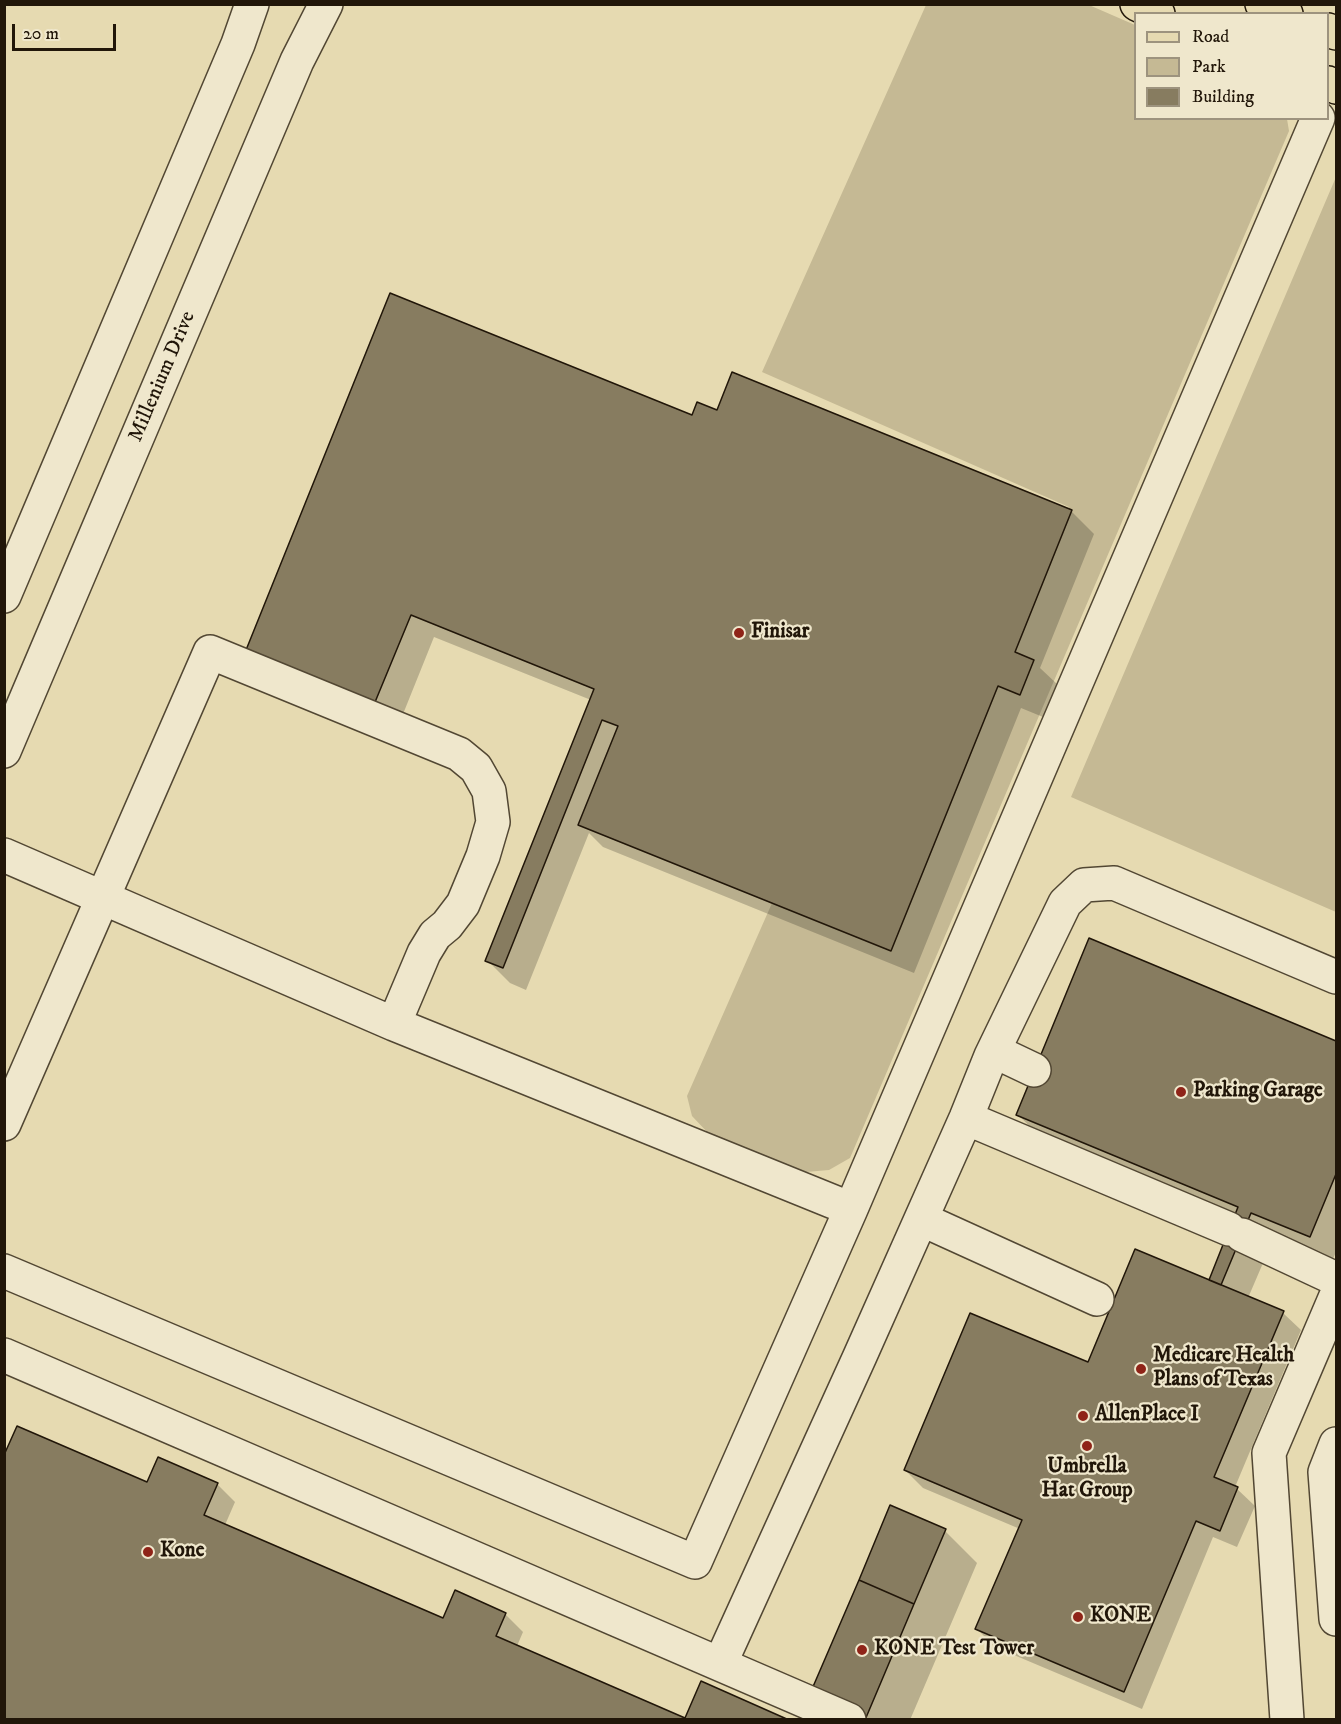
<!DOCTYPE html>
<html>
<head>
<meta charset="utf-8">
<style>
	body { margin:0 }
	#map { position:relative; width:1341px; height:1724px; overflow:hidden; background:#e6dab1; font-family:"IM FELL DW Pica",serif }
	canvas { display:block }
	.frame { position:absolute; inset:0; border:6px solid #211609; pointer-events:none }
	.legend { position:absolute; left:1134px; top:12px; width:195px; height:108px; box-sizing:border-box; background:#efe7cc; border:2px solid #9d937e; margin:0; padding:8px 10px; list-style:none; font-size:18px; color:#211609 }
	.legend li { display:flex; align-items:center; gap:12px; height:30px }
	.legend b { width:30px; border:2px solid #9d937e }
	.scale { position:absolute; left:12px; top:24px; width:104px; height:27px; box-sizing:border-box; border:3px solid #211609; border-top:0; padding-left:8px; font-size:18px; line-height:21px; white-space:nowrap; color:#211609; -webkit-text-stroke:4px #efe7cc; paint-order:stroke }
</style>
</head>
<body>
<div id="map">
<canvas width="1341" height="1724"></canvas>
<div class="frame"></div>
<ul class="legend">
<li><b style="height:8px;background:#e6dab1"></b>Road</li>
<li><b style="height:16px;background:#c5b994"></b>Park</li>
<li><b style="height:16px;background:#877c60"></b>Building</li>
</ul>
<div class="scale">20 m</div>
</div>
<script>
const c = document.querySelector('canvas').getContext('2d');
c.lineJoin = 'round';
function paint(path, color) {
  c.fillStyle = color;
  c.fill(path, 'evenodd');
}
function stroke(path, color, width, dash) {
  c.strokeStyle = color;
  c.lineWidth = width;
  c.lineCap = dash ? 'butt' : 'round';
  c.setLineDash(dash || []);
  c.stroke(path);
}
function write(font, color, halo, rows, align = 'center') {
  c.font = font + ' "IM FELL DW Pica",serif';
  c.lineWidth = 4.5;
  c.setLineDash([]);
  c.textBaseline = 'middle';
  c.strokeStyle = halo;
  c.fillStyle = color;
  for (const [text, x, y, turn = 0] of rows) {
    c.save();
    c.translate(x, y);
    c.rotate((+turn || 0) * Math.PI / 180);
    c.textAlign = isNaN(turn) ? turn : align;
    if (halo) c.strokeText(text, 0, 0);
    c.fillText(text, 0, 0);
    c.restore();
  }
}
paint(new Path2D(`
	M926,5H1089L1135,25L1136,118L1287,119L1289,131L850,1158L829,1170L806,1172L709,1134L692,1116L687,1096L776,894L884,940L1069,507L762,372Z
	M1336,177V912L1071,797Z`), '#c5b994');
paint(new Path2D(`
	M718,412L1071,511L1094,534L1040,668L1057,684L1043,717L1021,708L914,973L603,847L589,833L526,990L510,983L487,960L591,700L434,637L397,729L269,678L693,417Z
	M1090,940L1336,1043V1252L1333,1259L1275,1235L1248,1298L1283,1313L1301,1330L1235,1487L1255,1506L1237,1547L1213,1537L1142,1709L995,1647L977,1629L1020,1529L923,1488L905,1470L1089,1364L1210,1282L1235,1219L1041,1137L1017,1114Z
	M148,1484H217L235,1502L225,1525L444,1620L505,1614L523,1632L517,1646L4,1720Z
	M945,1531L977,1563L910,1720H868L848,1711Z`), '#0003');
const building = new Path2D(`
	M390,293L692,415L697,402L717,410L732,372L1072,510L1015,652L1034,660L1020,695L998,686L891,951L578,825L618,726L602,720L503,968L485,961L594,689L411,615L373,707L244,655Z
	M1089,938L1336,1041V1174L1310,1237L1251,1213L1221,1285L1209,1280L1238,1207L1016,1115Z
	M1135,1249L1284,1311L1214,1477L1238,1487L1220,1531L1196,1521L1124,1692L975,1629L1022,1520L904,1470L970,1313L1088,1362Z
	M17,1426L147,1482L158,1457L218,1483L204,1515L443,1618L455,1590L506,1613L496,1636L685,1718L701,1681L789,1720H4V1455Z
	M890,1505L946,1529L914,1604L859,1580Z
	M859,1580L914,1604L865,1720L809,1696Z`);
paint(building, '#877c60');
stroke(building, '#211609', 1.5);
const minor = new Path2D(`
	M4,596L238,44L252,4
	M4,751L297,61L326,4
	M4,855L394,1024L851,1209L1318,118
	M994,1051L1034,1070
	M966,1118L1229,1229
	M4,1124L210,652L459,754L476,768L489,791L493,822L483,856L463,904L447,925L435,935L424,953L394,1024
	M921,1219L1097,1299
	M1242,1235L1336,1279
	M4,1271L695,1562L851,1209
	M4,1355L849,1720
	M1336,1444L1325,1472L1336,1619
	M720,1664L860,1356L966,1118L991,1056L1065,903L1084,885L1114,883L1336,977
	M1287,1720L1269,1453L1336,1296`);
const major = new Path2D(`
	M1137,4L1158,14
	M1328,83L1336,87`);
const highway = new Path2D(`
	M1262,4L1286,14
	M1328,30L1336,33`);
stroke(minor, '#524733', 36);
stroke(major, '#211609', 36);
stroke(highway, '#211609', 36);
stroke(minor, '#efe7cc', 33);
stroke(major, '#e6dab1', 33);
stroke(highway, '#e6dab1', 33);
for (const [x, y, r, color] of [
	[739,633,6,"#8f2418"],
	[1181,1092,6,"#8f2418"],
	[1141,1369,6,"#8f2418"],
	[1083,1416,6,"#8f2418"],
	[1087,1446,6,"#8f2418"],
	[148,1552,6,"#8f2418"],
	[1078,1617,6,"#8f2418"],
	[862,1650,6,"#8f2418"]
]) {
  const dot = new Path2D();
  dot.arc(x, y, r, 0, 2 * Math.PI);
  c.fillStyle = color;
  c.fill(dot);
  stroke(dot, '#efe7cc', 2);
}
write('21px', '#211609', '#efe7cc', [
	["Millenium Drive",163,377,-67]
]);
write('bold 21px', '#211609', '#efe7cc', [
	["Finisar",751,633],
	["Parking Garage",1193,1092],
	["Medicare Health",1153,1357],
	["Plans of Texas",1153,1381],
	["AllenPlace I",1095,1416],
	["Umbrella",1087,1468,"center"],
	["Hat Group",1087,1492,"center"],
	["Kone",160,1552],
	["KONE",1090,1617],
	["KONE Test Tower",874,1650]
], 'left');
</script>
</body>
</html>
